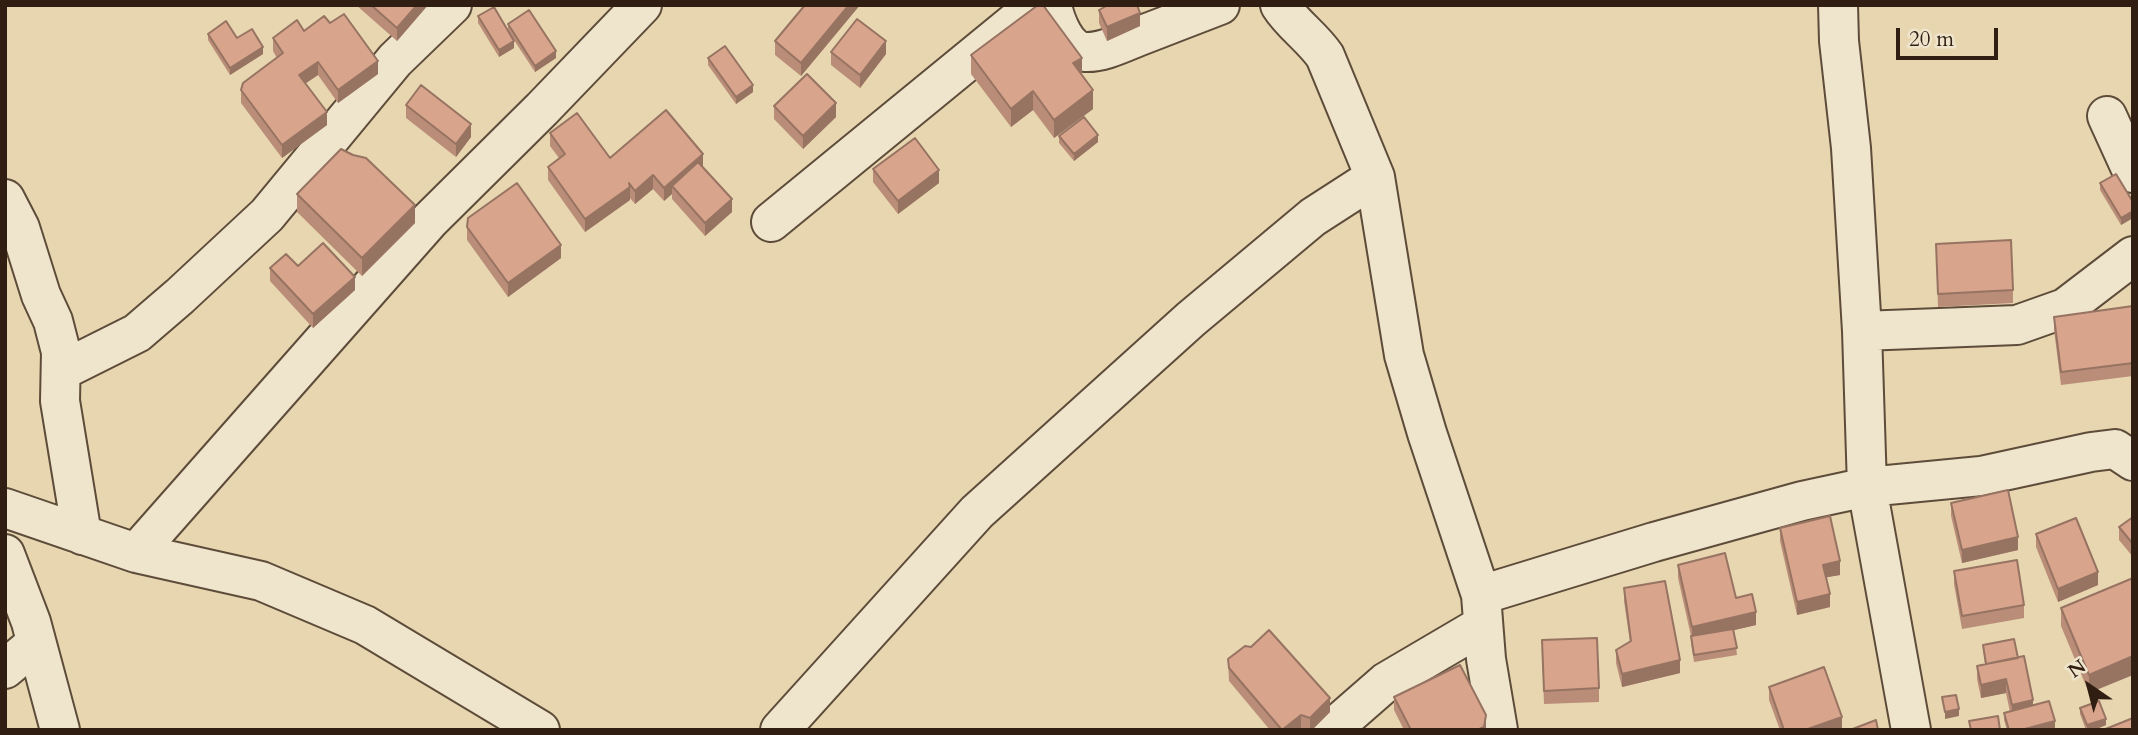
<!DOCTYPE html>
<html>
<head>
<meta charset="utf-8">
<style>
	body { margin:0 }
	#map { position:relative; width:2138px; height:735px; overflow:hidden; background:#e7d6b0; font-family:Cardo,serif }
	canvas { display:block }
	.frame { position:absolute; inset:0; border:7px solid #301e13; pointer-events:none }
	.north { position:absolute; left:2054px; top:651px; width:70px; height:70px; -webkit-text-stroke:5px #efe4cc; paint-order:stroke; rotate:325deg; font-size:19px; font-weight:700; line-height:28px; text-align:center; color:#301e13 }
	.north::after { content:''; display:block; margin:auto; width:24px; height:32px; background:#301e13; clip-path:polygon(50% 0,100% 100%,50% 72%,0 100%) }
	.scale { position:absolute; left:1896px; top:28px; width:102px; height:32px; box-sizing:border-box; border:4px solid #301e13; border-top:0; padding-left:9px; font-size:21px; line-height:24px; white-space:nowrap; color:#301e13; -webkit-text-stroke:5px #efe4cc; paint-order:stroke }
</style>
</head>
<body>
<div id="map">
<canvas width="2138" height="735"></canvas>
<div class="frame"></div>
<div class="north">N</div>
<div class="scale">20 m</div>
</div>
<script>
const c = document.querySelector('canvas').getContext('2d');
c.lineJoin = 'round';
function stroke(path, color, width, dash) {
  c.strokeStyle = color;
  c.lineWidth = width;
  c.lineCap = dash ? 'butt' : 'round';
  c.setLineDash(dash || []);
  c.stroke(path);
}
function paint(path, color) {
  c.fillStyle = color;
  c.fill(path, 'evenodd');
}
const minor = new Path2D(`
	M1052,5C1055,20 1066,51 1085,52C1102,53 1122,43 1137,37C1165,26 1192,16 1220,5
	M1280,5C1292,24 1312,37 1325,56L1375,177L1404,355L1427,433L1481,595L1486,659L1498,730
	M1838,5L1839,41L1851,148L1862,331L1867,487L1911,730
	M2107,116L2133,173
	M5,199L20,228L41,295L53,321L61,352L60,401L82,535
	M771,222L1036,5
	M1862,331L2017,325L2065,308L2133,256
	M61,371L137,333L180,296L267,215L395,60L452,5
	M5,508L136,553L261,581L365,625L540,730
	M136,553L430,220L542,109L642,5
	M5,554L31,622L60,730
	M1481,595L1654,542L1802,501L1867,487L1981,476L2091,452L2115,449L2133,461
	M5,669L36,643
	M780,730L977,512L1191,319L1313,217L1375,177
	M1331,730L1386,682L1483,625`);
stroke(minor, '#5e4c3a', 42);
stroke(minor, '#efe4cc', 38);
paint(new Path2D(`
	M356,5H428L397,41Z
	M805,5H860L801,76L775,55V41Z
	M1103,5H1137L1140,26L1107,41L1099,23V10L1104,8Z
	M478,16L508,30V24L556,58L535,72L512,37L514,48L499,57L478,23Z
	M330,23L378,74L338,103L318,75L305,83L327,125L282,158L241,103V90L277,58L273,51V38Z
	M208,34L237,38L263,54L230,75L208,40Z
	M831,52L886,54L860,88L831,65Z
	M971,55L1082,75L1093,109L1054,138L1033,110L1011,127L971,74Z
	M708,58L753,92L736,104L708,65Z
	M406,105L471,137L456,157L406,118Z
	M774,106L836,117L803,149L774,119Z
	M550,133L610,158L703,167L732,212L705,236L672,199V194L664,201L653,189L635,204L630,198V200L585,232L548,180V167L559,158L550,146Z
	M1059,136L1098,142L1074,161L1059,143Z
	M873,169L939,183L898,214L873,182Z
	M2100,183L2133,202V218L2121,225L2100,190Z
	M297,194L415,223L362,276L297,212Z
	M467,227L561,258L508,297L467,240Z
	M1936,244L2013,290V303L1938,307Z
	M298,266L355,290L313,328L270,281V268Z
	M2133,306V376L2061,385L2054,330V317Z
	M1951,503L2018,550L1962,563L1951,516Z
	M2133,517V557L2119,540V527Z
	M1780,528L1840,575L1826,577L1830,607L1797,615L1780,541Z
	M2036,534L2098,585L2058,602L2036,547Z
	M1678,565L1756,625L1734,630L1737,655L1694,662L1691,643V636L1678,578Z
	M1954,571L2024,605V618L1962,629L1954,584Z
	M2133,578L2089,693L2061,626V608Z
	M1624,588L1680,673L1622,687L1616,663V650L1630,642L1624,601Z
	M1983,645L2018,658L2033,706L2055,728L2047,730H2007L2004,720V713L2010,712L2006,693L1981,698L1977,679V666L1985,664Z
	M1542,653L1599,688V702L1544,704Z
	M1228,659L1330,712L1312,730L1301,729L1300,730H1270L1229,681Z
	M1769,687L1842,730H1780L1769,700Z
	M1394,697L1486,715V730H1404L1394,710Z
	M2080,708L2106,725L2094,730H2086L2080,714Z`), '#ba8d78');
paint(new Path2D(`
	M417,5H428L397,41V28Z
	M849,5H860L801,76V63Z
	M1140,13V26L1107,41V27Z
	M514,41V48L499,57V50Z
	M886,41V54L860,88V75Z
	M263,47V54L230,75V68Z
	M556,51V58L535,72V66Z
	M1082,58V76L1073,63Z
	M378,61V74L338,103V90Z
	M318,62V75L299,88V75Z
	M753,85V92L736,104V97Z
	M1093,90V109L1054,138V120Z
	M1033,91V110L1011,127V109Z
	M836,103V117L803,149V136Z
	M327,112V125L282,158V145Z
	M471,124V137L456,157V144Z
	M1098,135V142L1074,161V154Z
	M703,154V167L676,191L672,186V194L664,201V188Z
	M939,170V183L898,214V201Z
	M653,175V189L635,204V191Z
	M630,187V200L585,232V219Z
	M732,199V212L705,236V223Z
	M415,205V223L362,276V258Z
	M2133,211V218L2121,225V218Z
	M561,245V258L508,297V283Z
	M355,277V290L313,328V314Z
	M2018,537V550L1962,563V550Z
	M1840,561V575L1823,578V565Z
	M2098,572V585L2058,602V589Z
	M1830,594V607L1797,615V602Z
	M1756,612V625L1692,640V627Z
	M2133,656V675L2089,693V675Z
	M1680,660V673L1622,687V674Z
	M2006,679V693L1981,698V685Z
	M1330,698V712L1312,730H1310V718Z
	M2033,700V713L2012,718V705Z
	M1959,709V716L1945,719V712Z
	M1301,715V729L1300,730H1282Z
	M1486,715V730H1477Z
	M1842,717V730H1805Z
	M2106,719V725L2094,730H2087V725Z
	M2055,721V728L2047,730H2021Z`), '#977362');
const building = new Path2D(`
	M371,5H417L397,28Z
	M805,5H849L801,63L775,41Z
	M1038,5H1043L1082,58L1073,63L1093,90L1054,120L1033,91L1011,109L971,55Z
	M1108,5H1137L1140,13L1107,27L1099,10Z
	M494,7L514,41L499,50L478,16Z
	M529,10L556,51L535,66L508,24Z
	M344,14L378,61L338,90L318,62L299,75L327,112L282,145L241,90L243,83L283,53L273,38L297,20L304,31L324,16L330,23Z
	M857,19L886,41L860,75L831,52Z
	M226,21L237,38L252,29L263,47L230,68L208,34Z
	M725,46L753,85L736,97L708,58Z
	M807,74L836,103L803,136L774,106Z
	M421,85L471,124L456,144L406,105Z
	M666,110L703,154L664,188L653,175L635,191L629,183L630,187L585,219L548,167L565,154L550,133L577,113L610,158Z
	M1084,117L1098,135L1074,154L1059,136Z
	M915,138L939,170L898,201L873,169Z
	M341,149L353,155L366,158L415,205L362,258L297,194Z
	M698,162L732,199L705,223L672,186Z
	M2116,174L2133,202V211L2121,218L2100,183Z
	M517,183L561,245L508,283L467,227L468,218Z
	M2011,240L2013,290L1938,294L1936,244Z
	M323,243L355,277L313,314L270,268L286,254L298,266Z
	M2133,306V363L2061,372L2054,317Z
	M2008,490L2018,537L1962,550L1951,503Z
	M1830,516L1840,561L1823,565L1830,594L1797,602L1780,528Z
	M2133,517V544L2119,527Z
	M2076,518L2098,572L2058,589L2036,534Z
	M1725,553L1736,598L1752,594L1756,612L1692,627L1678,565Z
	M2017,560L2024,605L1962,616L1954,571Z
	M2133,578V656L2089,675L2061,608Z
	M1665,581L1680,660L1622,674L1616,650L1631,641L1624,588Z
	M1733,629L1737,648L1694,655L1691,636Z
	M1269,630L1330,698L1310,718L1301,715L1282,730L1229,668L1228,659L1245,646L1251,647Z
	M1597,638L1599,688L1544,691L1542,640Z
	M2014,639L2018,658L1986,664L1983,645Z
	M2024,656L2033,700L2012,705L2006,679L1981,685L1977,666Z
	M1460,665L1486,715L1484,727L1477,730H1411L1394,697Z
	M1824,667L1842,717L1805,730H1784L1769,687Z
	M1956,695L1959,709L1945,712L1942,697Z
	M2049,701L2055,721L2021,730H2009L2004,713Z
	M2099,701L2106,719L2087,725L2080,708Z
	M1998,716L2000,730H1971L1969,721Z
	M2133,718V730H2103Z
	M1876,720L1878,730H1850Z`);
paint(building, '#d8a48c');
stroke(building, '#977362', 2);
</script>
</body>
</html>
